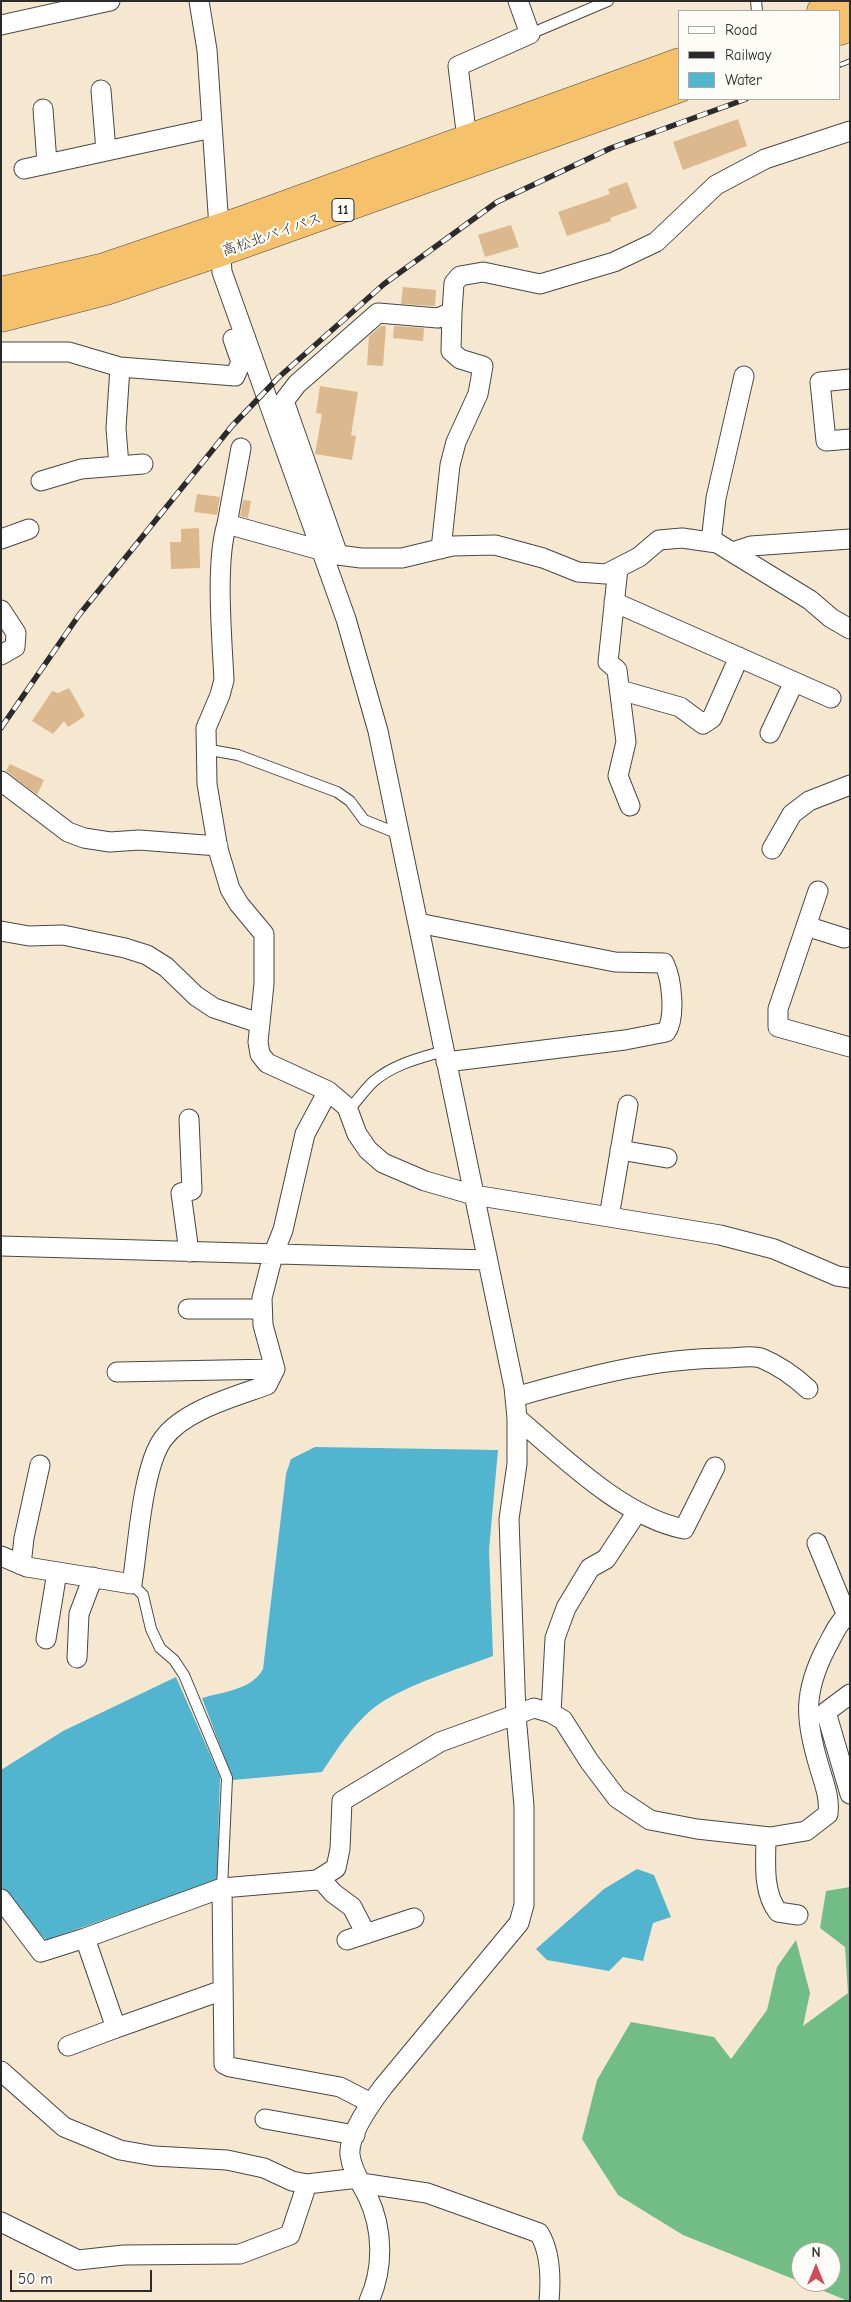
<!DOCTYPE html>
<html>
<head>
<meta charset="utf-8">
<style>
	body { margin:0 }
	#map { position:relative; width:851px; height:2302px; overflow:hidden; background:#f5e7d0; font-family:"Comic Neue",sans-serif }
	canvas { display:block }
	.frame { position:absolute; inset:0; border:2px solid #2b2b2b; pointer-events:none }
	.legend { position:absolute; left:678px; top:10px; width:162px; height:90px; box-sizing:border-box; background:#fdfcf7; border:1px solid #a9a8a5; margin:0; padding:6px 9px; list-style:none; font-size:15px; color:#2b2b2b }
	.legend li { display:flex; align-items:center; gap:10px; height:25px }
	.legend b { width:25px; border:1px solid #a9a8a5 }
	.north { position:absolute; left:791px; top:2242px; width:50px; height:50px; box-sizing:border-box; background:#fdfcf7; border:1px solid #a9a8a5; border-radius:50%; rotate:0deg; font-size:14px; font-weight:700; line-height:20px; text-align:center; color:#2b2b2b }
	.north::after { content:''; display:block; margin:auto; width:18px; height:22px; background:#d1495b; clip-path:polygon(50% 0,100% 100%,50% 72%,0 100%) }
	.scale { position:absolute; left:10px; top:2270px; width:142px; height:22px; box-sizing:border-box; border:2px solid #2b2b2b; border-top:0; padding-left:6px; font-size:15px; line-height:18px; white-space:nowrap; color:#2b2b2b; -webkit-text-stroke:4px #fdfcf7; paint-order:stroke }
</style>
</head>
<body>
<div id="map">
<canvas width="851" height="2302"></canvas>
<div class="frame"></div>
<ul class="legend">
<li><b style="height:6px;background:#fff"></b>Road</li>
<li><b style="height:6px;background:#2b2b2b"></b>Railway</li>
<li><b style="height:14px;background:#51b5d0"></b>Water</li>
</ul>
<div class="north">N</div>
<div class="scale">50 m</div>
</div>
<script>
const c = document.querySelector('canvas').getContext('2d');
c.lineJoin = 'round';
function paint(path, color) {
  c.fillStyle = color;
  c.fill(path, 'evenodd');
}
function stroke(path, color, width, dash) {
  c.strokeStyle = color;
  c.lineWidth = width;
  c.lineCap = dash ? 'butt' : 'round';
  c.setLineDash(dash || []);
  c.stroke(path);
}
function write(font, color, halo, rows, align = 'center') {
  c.font = font + ' "Comic Neue","Klee One",sans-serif';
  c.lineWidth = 4.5;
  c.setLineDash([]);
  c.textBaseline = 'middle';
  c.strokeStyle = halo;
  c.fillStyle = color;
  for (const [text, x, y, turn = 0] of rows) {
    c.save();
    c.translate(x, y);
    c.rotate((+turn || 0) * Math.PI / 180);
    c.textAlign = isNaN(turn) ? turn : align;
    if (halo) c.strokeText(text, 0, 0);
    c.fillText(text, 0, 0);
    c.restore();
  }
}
paint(new Path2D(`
	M850,1887V2301H848L802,2282H831V2252H801V2282L683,2235L618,2195L582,2139L597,2080L631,2022L714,2037L731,2059L767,2010L777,1967L796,1940L810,1993L803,2026L848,1993L845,1947L820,1928L826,1891Z`), '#72bd85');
paint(new Path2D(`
	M315,1447L498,1450L489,1550L493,1656C458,1669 409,1684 379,1704C356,1720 337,1749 322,1772L233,1780L202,1698C223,1692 253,1689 263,1669L286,1474L291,1459Z
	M176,1677L220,1777L217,1880L46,1940L1,1893V1770L63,1731Z
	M637,1869L654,1875L671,1917L653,1923L643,1961L623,1957L609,1971L547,1960L536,1949L604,1889Z`), '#51b5d0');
paint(new Path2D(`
	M738,119L747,146L683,170L673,142Z
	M627,182L637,208L610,218L611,221L567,236L558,212L610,194L608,189Z
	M511,225L519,247L485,257L478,235Z
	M403,287L436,290L435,306L401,304Z
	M381,326H386L383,366L367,365L369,336Z
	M394,326L424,328L423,341L393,338Z
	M320,386L358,392L351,435L356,436L352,460L315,454L322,414L316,413Z
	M197,494L220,497L217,515L194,512Z
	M243,500L251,501L248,518L240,516Z
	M199,528L200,568L171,569L170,542H181V529Z
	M69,688L85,716L68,727L64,721L53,734L32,721L52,691L58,693Z
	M10,764L44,780L37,795L6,771Z`), '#dcb88e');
const service = new Path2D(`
	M756,1L757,11
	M530,34L608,1
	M205,749L238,755L337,792L350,801L364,820L399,834
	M348,1111C357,1101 365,1089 374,1081C394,1064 420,1058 444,1051
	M132,1584L143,1595L151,1629L160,1648L174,1660L184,1675L227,1778L222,1888`);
const minor = new Path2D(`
	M199,1L207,50L222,272L346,619L378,731L514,1387L517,1418V1464L509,1519L516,1715L524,1806V1905L519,1923L383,2087C371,2103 348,2134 350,2155C352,2171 361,2183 368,2197C383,2229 384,2268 369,2301
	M1,25L110,1
	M101,90L106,151
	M43,109L47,163
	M467,139L458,66L530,34L518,1
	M24,169L212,128
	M1,352H69L120,367L235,376L241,362L233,339
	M850,379L820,382L826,441L850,439
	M241,448L227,524L338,555L361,558H402L452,546L495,545L543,558L578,572L606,574L639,557L659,540L682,538L717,543L810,600L831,618L850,629
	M119,466L116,428L120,367
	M41,481L81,469L143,464
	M227,524C215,562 222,638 224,680L220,695L206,728L207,784L218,849L230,889L239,904L264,934V984L258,1042L260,1054L267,1063L328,1091L347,1107L357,1134L368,1150L383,1163L425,1181L474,1195L720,1235L774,1249L837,1276L850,1278
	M1,539L29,529
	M711,542L716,498L744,376
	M441,549L450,465L456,442L478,394L483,366L460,359L451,351L452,312
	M733,552L751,546L850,539
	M338,555L284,401L297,384L378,313L438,318L452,312L454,283L460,276L483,272L540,284L614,262L656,242L716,185L765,159L850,131
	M618,568L608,662L617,670L626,742L618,776L630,806
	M614,602L831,698
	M1,610L16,633L15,647L1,655
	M620,690L680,707L703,724L712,718L739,657
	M770,733L794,682
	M1,781L68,832L84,838L110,842L139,840L218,846
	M772,849L792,814L809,801L850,785
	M818,891L778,1009V1027L850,1047
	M418,923L615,962L664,963C672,979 676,1018 666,1032L625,1040L446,1062
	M806,926L844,938
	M1,931L29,936L63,935L125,948L147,955L166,967L196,996L214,1008L259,1023
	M189,1119L192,1190L181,1193L189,1252
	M620,1150L667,1158
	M609,1217L628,1105
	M1,1246L487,1260
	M188,1309H262
	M117,1372L275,1369
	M515,1397C585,1377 654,1358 727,1358C737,1358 751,1355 761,1358C778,1365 795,1377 808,1389
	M517,1418C563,1457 623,1517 684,1529L715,1467
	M817,1543L847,1616
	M1,1556L27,1567L132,1584C138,1547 142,1468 163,1439C184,1410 234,1397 267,1385L275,1369L263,1325L262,1298L273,1255L283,1230L305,1134L328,1091
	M21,1565L24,1538L40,1465
	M46,1639L57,1572
	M77,1658L79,1614L93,1577
	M850,1694L826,1712L850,1794
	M551,1713L555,1638L566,1608L590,1568L606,1559L637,1512
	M766,1837C766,1861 762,1891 778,1912L798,1915
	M320,1878L333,1893L352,1907L366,1934
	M222,1888L224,2064L230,2067L340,2087L371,2103
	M1,1899L41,1952L85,1938
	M347,1940L414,1918
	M223,1990L116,2028L85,1938L222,1888L317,1880L336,1868L340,1849L342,1801L440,1742L534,1708L551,1713L563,1720L589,1761L617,1798L650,1820L697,1829L770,1837L806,1831L828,1814C830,1797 824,1783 819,1766C805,1719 803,1693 826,1648C833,1636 838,1621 850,1614
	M68,2046L116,2028
	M1,2071L64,2127L120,2150L154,2156L227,2160L264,2168L292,2181L307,2184L358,2178
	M265,2119L355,2135
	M361,2183L427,2193L539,2233C550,2251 551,2279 549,2301
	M1,2222L78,2260L124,2255L240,2254L290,2235L307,2184`);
const trunk = new Path2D(`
	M821,11L848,1
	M840,31L850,27
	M1,291L101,268L243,220L680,62
	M1,318L106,291L221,252L680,88`);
stroke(service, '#494744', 12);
stroke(minor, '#494744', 21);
stroke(trunk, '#494744', 29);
stroke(service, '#fff', 10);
stroke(minor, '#fff', 19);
stroke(trunk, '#f5c16b', 28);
const rail = new Path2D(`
	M840,65L850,61
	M1,728L79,615L232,426L279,377L384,284L497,202L611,148L746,99`);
stroke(rail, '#2b2b2b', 5.5);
stroke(rail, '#fdfcf7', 4, [11]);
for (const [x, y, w] of [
	[343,210,22]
]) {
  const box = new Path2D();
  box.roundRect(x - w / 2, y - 11.5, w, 23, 4);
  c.fillStyle = '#fdfcf7';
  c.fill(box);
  stroke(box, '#2b2b2b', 1);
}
write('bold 14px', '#2b2b2b', null, [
	["11",343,210]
]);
write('15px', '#2b2b2b', '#fdfcf7', [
	["高松北バイパス",272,235,-19]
]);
</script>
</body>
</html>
